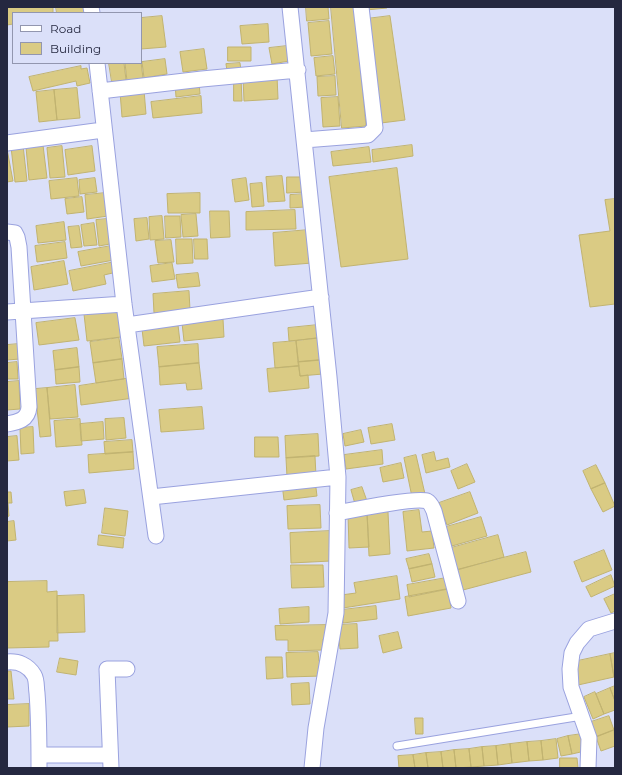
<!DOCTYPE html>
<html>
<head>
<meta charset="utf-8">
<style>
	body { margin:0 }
	#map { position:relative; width:622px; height:775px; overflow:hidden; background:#dbe0f9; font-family:Montserrat,sans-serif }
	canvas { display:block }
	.frame { position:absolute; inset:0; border:8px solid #252840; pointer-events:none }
	.legend { position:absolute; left:12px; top:12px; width:130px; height:52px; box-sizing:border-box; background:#dbe0f9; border:1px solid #9296af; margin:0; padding:5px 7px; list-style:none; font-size:12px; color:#252840 }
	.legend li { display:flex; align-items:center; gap:8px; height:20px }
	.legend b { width:20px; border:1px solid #9296af }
</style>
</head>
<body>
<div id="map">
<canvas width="622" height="775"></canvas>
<div class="frame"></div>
<ul class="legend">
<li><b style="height:5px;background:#fff"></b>Road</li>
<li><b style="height:11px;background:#dacb84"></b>Building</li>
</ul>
</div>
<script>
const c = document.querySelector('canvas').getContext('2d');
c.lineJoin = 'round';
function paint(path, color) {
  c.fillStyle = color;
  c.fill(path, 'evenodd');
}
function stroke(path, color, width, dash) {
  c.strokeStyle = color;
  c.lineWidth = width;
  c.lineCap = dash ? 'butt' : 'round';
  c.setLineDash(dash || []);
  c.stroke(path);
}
const building = new Path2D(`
	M7,7H53V13H13V24L7,25Z
	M56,7H84L85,13H57Z
	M306,7H328L329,19L307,21Z
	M331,7H355L366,126L342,128Z
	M366,7H387V8L366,10Z
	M162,16L166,47L141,49V18Z
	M390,16L405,120L381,123L366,19Z
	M329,21L332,54L311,56L308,23Z
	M268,24L269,42L242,44L240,26Z
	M287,46L289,61L272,64L269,48Z
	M228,47H251V61H228Z
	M204,49L207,69L183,72L180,52Z
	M333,56L335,74L316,76L314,58Z
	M165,59L167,74L144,78L142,62Z
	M141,62L143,78L127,81L125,63Z
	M109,63H124L126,80L112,82Z
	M240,63L241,70L227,71L226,64Z
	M81,66V69L87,68L90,83L77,86L76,81L33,91L29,77Z
	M277,75L278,99L244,101L243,77Z
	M335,76L336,95L318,96L317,77Z
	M234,78H241L242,101H234Z
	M199,82L200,94L176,97L175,84Z
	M77,88L80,118L57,120L54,90Z
	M54,90L57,120L39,122L36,92Z
	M144,90L146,114L122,117L120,92Z
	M201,96L202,113L153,118L151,102Z
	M338,97L340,126L323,127L321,98Z
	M23,145L27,181L15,182L11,147Z
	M43,145L47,178L29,180L26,147Z
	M412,145L413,156L373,162L372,150Z
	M62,146L65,177L50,178L47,148Z
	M92,146L95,171L68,175L65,150Z
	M369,147L371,162L333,166L331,152Z
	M7,149L13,181L7,182Z
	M397,168L408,259L341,267L329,177Z
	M282,176L285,201L268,202L266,177Z
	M287,177H306V192L287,193Z
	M77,178L79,196L51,199L49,181Z
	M95,178L97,192L80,194L79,180Z
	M246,178L249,200L235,202L232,180Z
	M262,183L264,206L252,207L250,184Z
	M106,193L108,216L87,219L85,195Z
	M200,193V213H168L167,194Z
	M305,194V207L290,208V195Z
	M82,197L84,212L67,214L65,199Z
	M615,199V304L590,307L579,235L610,231L605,200Z
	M295,210L296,229L246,230V212Z
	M210,211H229L230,237L211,238Z
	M196,214L198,236L183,237L181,215Z
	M162,216L164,239L150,240L149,217Z
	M165,216H180L181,237L166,238Z
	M147,218L149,239L136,241L134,219Z
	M107,219L110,244L99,246L96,220Z
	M64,222L66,240L38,243L36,226Z
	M94,223L97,245L84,246L81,225Z
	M79,226L82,247L71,248L68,227Z
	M309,230L312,263L275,266L273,233Z
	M176,239H192L193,263L177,264Z
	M194,239H207L208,259H195Z
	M171,240L174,262L158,263L155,241Z
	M65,242L67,258L37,262L35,246Z
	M111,246L114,260L81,266L78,252Z
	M64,261L68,284L34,290L31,267Z
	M115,262L117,272L104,275L106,284L73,291L69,271Z
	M172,263L175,279L152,282L150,266Z
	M198,273L200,286L178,288L176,275Z
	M189,291L190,310L154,313L153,294Z
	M119,311L121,337L87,341L84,314Z
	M75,318L79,340L39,345L36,323Z
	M223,319L224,337L184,341L182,323Z
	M178,325L180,342L144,346L142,329Z
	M318,325L319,338L289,341L288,328Z
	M119,338L122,359L93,363L90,342Z
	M319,338L321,360L298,362L296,341Z
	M296,341L299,366L275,368L273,343Z
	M19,344L20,359L7,360V345Z
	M198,344L199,363L159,367L157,347Z
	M77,348L79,367L55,370L53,351Z
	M122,359L124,379L96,383L93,363Z
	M321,360L323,374L300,376L298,362Z
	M17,362L18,379H7V363Z
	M199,363L202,389L187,390L186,383L160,385L159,367Z
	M299,366L300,376L308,375L309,388L269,392L267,369Z
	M79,367L80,382L56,384L55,370Z
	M131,378L134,398L81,405L79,386Z
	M19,381L20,409L7,410V382Z
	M75,385L78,417L50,419L47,388Z
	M47,388L51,436L40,437L35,389Z
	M202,407L204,429L161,432L159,410Z
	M124,418L126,438L106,440L105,419Z
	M80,419L82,445L56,447L54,421Z
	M103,422L104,439L81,441L80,424Z
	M392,424L395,440L371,444L368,428Z
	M33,427L34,453L21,454L20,428Z
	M361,430L364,442L345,446L343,434Z
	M318,434L319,456L286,458L285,436Z
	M17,436L19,460L7,461V437Z
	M255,437H278L279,457H255Z
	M132,440L133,452L105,454L104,442Z
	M382,450L383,464L346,469L344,455Z
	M133,452L134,469L89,473L88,455Z
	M434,452L436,461L448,458L450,467L426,473L422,455Z
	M416,455L425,494L412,497L404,458Z
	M315,456L316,476L287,477L286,458Z
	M401,463L404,478L383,482L380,468Z
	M467,464L475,482L458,489L451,471Z
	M596,465L605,483L591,489L583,471Z
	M315,480L317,496L284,500L282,484Z
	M605,483L615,506L603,512L591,489Z
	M362,487L367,501L355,504L351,490Z
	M84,490L86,503L66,506L64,492Z
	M7,492H11L12,503H8L9,516L7,517Z
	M470,492L478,513L447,525L439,503Z
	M320,505L321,528L288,529L287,506Z
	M105,508L128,511L125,536L102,533Z
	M419,510L422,532L432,531L434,548L407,551L403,512Z
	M388,512L390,554L369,556L367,513Z
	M367,513L369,547L349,548L348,514Z
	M481,517L487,536L452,546L446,527Z
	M14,521L16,540L7,541V522Z
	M330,531L331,561L291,563L290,533Z
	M99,535L124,538L123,548L98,545Z
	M498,535L504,557L457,570L451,548Z
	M604,550L612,570L582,582L574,562Z
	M526,552L531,572L463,590L457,570Z
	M429,554L432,564L409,569L406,559Z
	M432,564L435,577L412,582L409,569Z
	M291,565H323L324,587L292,588Z
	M611,575L615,586L591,597L586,587Z
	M397,576L400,599L343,608L341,595L356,593L354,583Z
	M446,578L448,589L409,597L407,585Z
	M47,581V592L57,591L58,641H49V647L7,648V582Z
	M448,589L451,608L408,616L405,597Z
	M615,594V611L611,613L604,599Z
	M84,595L85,632L57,633V596Z
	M376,606L377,619L343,623L342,610Z
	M309,607V622L280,624L279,609Z
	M357,624L358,648L340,649L338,625Z
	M327,625V639H323V650L288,651V640H276L275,626Z
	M398,632L402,648L383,653L379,636Z
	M318,652L319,661H322V676L287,677L286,653Z
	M615,653V677H614L610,654Z
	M610,654L614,677L578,685L573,662Z
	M266,657H282L283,678L267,679Z
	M60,658L78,661L76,675L57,672Z
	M7,671H11L14,699H7Z
	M309,683L310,704L292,705L291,684Z
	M615,686V701L610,688Z
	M610,688L615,701V710L604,714L596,694Z
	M595,692L604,714L593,719L584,697Z
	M29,704V726L7,727V705Z
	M609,716L614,730L596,737L591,722Z
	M415,718H423V734H416Z
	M614,730L615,746L601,751L596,737Z
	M582,734L585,751L572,754L568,736Z
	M568,736L572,754L561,756L557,739Z
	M556,739L558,758L543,760L541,741Z
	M541,741L543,760L529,761L527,742Z
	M527,742L529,761L512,763L510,744Z
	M510,744L512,763L498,765L496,746Z
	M496,746L498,765L484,766L482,747Z
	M482,747L484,766L471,767L469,749Z
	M469,749L471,767L456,768L454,750Z
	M454,750L456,768H443L441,752Z
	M441,752L443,768H428L426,753Z
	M426,753L428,768H415L413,755Z
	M413,755L415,768H399L398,756Z
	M560,758H577L578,768H560Z`);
paint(building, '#dacb84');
stroke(building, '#c1b370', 1);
const service = new Path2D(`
	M397,746L582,716`);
const minor = new Path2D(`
	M91,7L92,13
	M290,7L329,377L338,477L336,613L316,728L312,768
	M97,63L124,304L156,536
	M100,91L202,79L298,70
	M304,140L368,135L375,128L361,7
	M7,143L103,130
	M7,232L15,233L17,237L19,247L29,407C28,420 18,422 7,424
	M7,312L124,304
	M127,325L321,297
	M151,497L338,477
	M337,513C352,510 416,497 427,501C431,503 432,507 434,511L458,601
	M7,662C18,661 28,665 34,675C37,680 36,687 37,693C39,718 39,743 39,768
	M39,755H110
	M111,768L107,669H127
	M588,768L589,738L571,687L570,669L572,653L577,643L589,629L615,621`);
stroke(service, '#9aa2df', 9);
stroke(minor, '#9aa2df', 17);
stroke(service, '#fff', 7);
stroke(minor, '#fff', 15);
</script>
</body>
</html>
